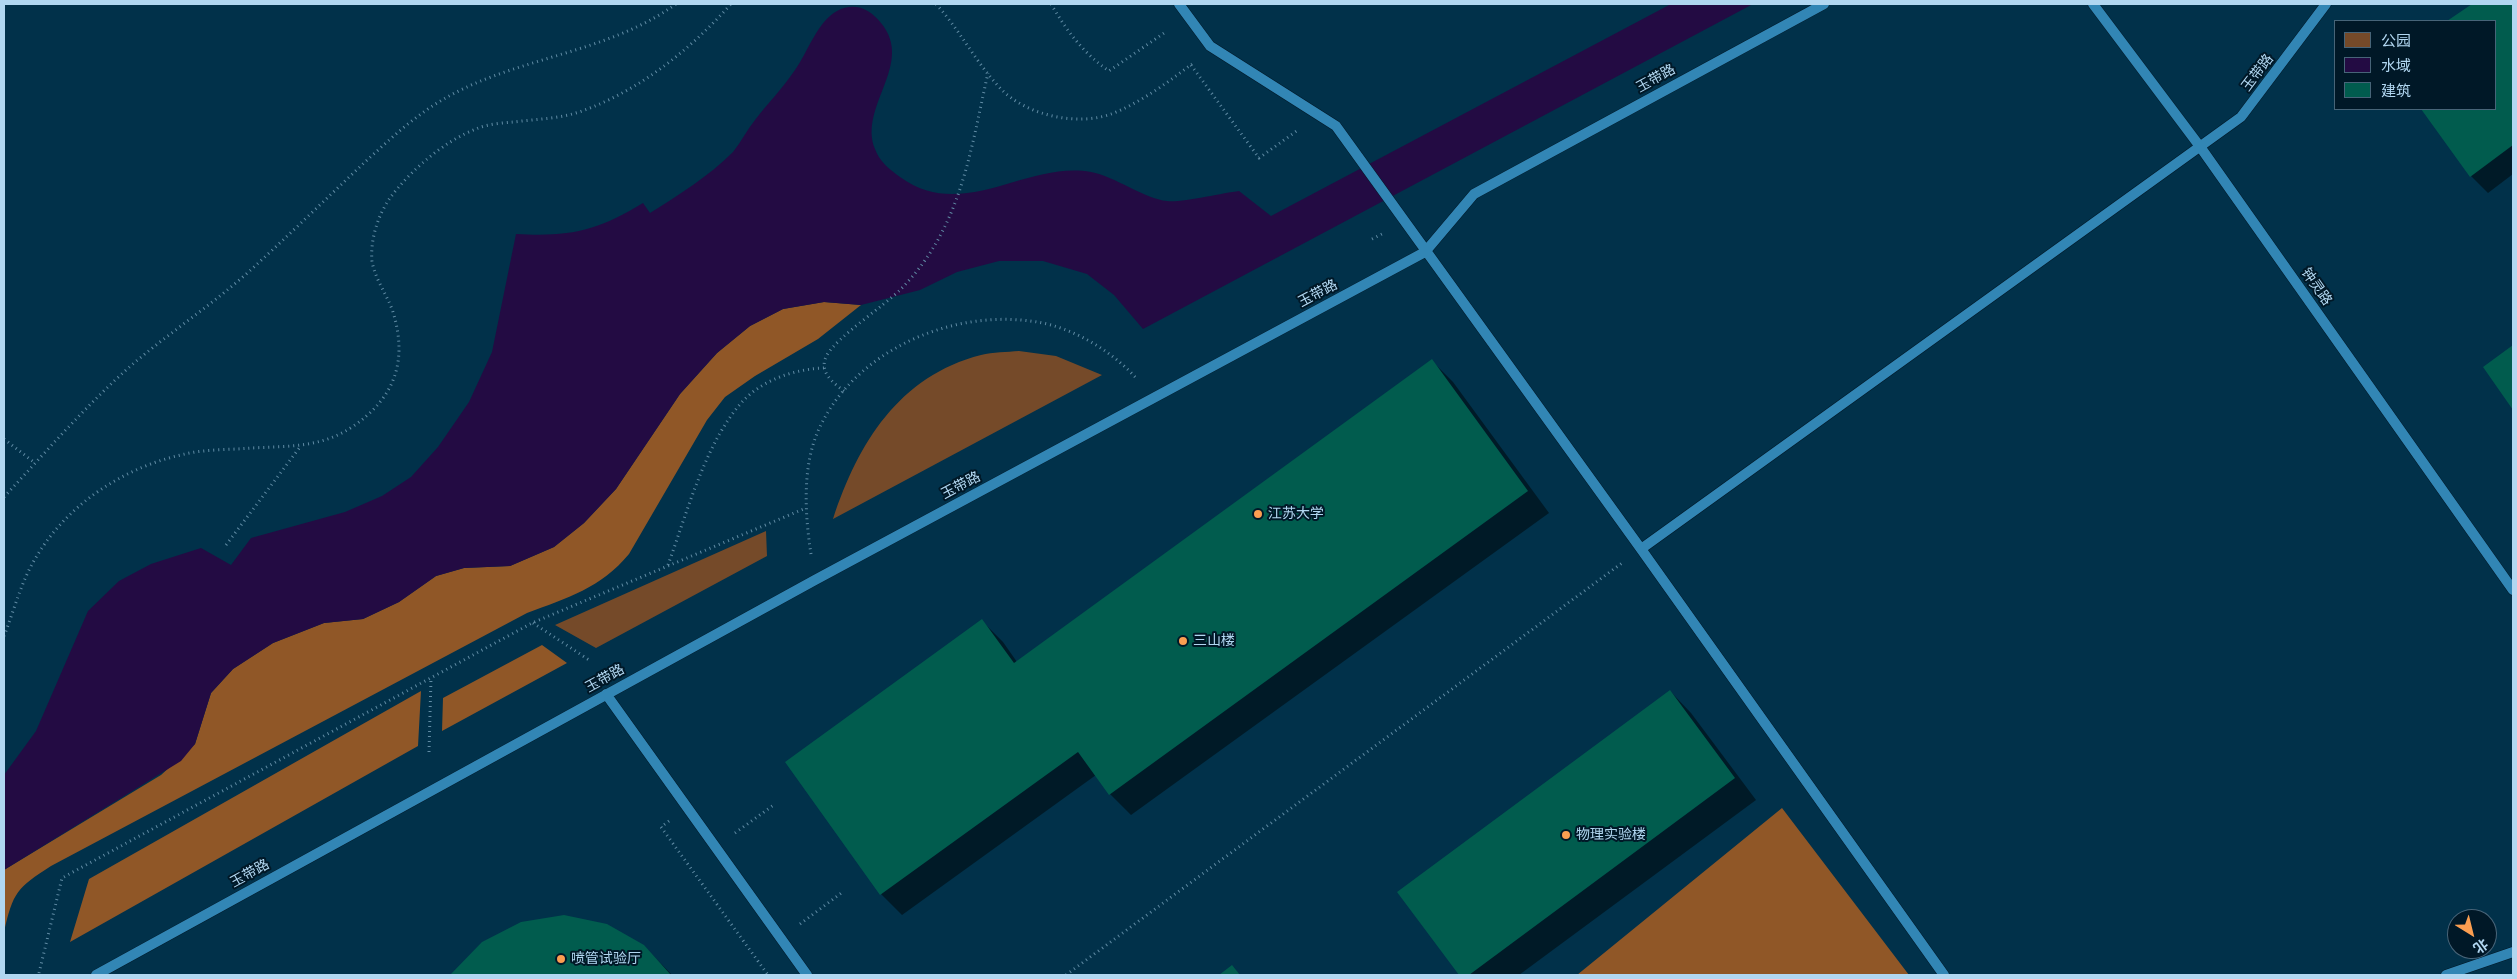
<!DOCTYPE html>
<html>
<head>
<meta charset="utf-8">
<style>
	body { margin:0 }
	#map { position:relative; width:2517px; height:979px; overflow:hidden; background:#01314a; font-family:Signika,"Noto Sans SC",sans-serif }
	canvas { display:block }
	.frame { position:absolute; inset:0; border:5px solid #b1d7f1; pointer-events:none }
	.legend { position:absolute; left:2334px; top:20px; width:162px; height:90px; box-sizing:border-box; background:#001827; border:1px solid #476478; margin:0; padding:6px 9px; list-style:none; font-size:15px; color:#b1d7f1 }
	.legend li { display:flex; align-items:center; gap:10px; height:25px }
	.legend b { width:25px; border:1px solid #476478 }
	.north { position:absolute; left:2447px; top:909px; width:50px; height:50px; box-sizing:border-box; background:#001827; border:1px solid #476478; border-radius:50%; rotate:144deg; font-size:14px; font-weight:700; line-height:20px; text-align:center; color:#b1d7f1 }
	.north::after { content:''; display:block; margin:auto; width:18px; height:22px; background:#fb9e51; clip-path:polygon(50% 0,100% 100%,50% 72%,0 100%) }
</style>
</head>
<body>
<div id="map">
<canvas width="2517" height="979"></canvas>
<div class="frame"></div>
<ul class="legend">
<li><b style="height:14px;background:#754a29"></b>公园</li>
<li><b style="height:14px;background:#230b43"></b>水域</li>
<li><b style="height:14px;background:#015c4e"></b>建筑</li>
</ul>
<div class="north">北</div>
</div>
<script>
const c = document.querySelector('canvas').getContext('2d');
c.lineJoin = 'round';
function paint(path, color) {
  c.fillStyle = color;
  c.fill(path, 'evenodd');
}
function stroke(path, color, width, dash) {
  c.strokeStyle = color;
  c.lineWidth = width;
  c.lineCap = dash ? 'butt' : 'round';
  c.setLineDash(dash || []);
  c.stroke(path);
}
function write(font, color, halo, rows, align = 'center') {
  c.font = font + ' Signika,"Noto Sans SC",sans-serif';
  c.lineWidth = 4;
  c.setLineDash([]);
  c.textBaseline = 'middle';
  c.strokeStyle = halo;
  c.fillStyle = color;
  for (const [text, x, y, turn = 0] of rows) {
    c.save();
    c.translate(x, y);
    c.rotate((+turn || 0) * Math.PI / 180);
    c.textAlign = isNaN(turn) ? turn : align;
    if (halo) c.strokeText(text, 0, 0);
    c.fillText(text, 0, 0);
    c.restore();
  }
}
paint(new Path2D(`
	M1019,351L1056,356L1102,375L833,519C858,443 899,376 981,355C993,352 1007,352 1019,351Z
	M766,531L767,556L596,648L555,625Z`), '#754a29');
paint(new Path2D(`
	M824,302L861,305L818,339L755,376L725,397L707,420L629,554C601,588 567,598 527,613L51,866C17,888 13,892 4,932V870L161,775L195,744L211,693L233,669L273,643L324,623L363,619L399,602L436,576L464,568L510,566L554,547L584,523L616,489L680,394L717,353L750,326L783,309Z
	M542,645L567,663L442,731L443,698Z
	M421,691L418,746L70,942L89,879Z
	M1782,808L1909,975H1577Z`), '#905727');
paint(new Path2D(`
	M1671,4H1753L1143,329L1114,295L1087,274L1043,261H999L957,272L920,290L861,305L824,302L783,309L750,326L717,353L680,394L616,489L584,523L554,547L510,566L464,568L436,576L399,602L363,619L324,623L273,643L233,669L211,693L195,744L181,761L4,870V775L36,731L88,611L119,581L151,564L201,548L231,565L251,538L345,512L382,496L411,477L438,447L469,402L492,352L516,234C570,237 597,231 643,203L650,213C679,195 709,176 733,152C741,142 747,130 755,120C768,103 783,88 795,70C808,52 817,22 837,11C854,2 869,8 881,23C915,64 858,106 875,149C879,161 890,170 900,177C963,223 1027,160 1091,172C1114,176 1145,199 1167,201C1180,203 1223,193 1239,191L1271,216Z`), '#230b43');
paint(new Path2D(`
	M2474,4H2513V174L2488,193L2471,176L2422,109H2496V21H2449Z
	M2513,347V408L2485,367Z
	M1432,361L1453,382L1549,513L1131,815L1110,794L1096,775L902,915L881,894L982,621L1003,642L1017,662Z
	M1670,691L1691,713L1756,800L1519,975H1461L1399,892Z
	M644,946L672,975H452L453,974Z`), '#0007');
paint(new Path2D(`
	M2472,4H2513V145L2470,177L2421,109H2496V21H2447Z
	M2513,345V410L2483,367Z
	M1432,359L1528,491L1109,795L1078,752L880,895L785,762L982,619L1014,663Z
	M1670,690L1735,778L1469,975H1459L1397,892Z
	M564,915L607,924L644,945L671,975H450L482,942L521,922Z
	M1232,965L1240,975H1219Z`), '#015c4e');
const service = new Path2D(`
	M1179,4L1210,46L1336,126L1641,549L1944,975
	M2093,4L2201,148L2513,590
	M1641,549L2241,117L2326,4
	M606,694L807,975
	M96,975L815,580L1425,252L1474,194L1824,4
	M2446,975L2513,952`);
stroke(service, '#001827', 11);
stroke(new Path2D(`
	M936,4C960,30 976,63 1001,89C1027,116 1079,127 1114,113C1143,101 1168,82 1192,64
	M1051,4C1067,31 1083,53 1109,71L1167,31
	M1191,65L1259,158L1298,130
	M1372,239L1384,233
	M844,391C832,382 818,371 827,355C837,337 884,306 901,289C961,228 970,153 988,73
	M4,439L35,463
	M4,497C46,452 87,404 134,363C173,330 216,302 254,267C291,233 328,197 365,162C387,142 409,121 434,105C508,57 604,56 676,4
	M226,545L300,447
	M811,554C805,515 802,468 818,431C854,350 953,308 1037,322C1074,328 1112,351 1137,379
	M668,565C687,513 706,440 744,400C764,379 796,369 824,368
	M533,623L589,660
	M4,636C14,611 21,582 35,559C67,504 124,467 185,454C206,449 230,450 251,448C287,446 321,448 352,427C395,398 408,361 393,312C387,294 375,280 372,261C370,240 378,215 390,198C410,171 444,141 476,129C487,124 502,123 514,122C536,119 558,119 579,112C638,92 690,50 731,4
	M429,752L431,678
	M669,821L661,827L768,975
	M735,833L775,804
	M800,924L844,891
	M39,973L62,878L532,623L806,508
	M1066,975L1622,563`), '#618ca5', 3, [1, 4]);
stroke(service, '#3286b5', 10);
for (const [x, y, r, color] of [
	[1258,514,5,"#fb9e51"],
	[1183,641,5,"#fb9e51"],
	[1566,835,5,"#fb9e51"],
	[561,959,5,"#fb9e51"]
]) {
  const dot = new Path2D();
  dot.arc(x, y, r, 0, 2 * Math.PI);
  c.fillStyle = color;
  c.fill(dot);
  stroke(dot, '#001827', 2);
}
write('14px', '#b1d7f1', '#001827', [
	["玉带路",2258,73,-53],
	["玉带路",1656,79,-29],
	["钟灵路",2316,287,55],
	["玉带路",1318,294,-28],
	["玉带路",961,486,-28],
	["玉带路",605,679,-29],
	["玉带路",250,874,-29]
]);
write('14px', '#b1d7f1', '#001827', [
	["江苏大学",1268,514],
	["三山楼",1193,641],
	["物理实验楼",1576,835],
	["喷管试验厅",571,959]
], 'left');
</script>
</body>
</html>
